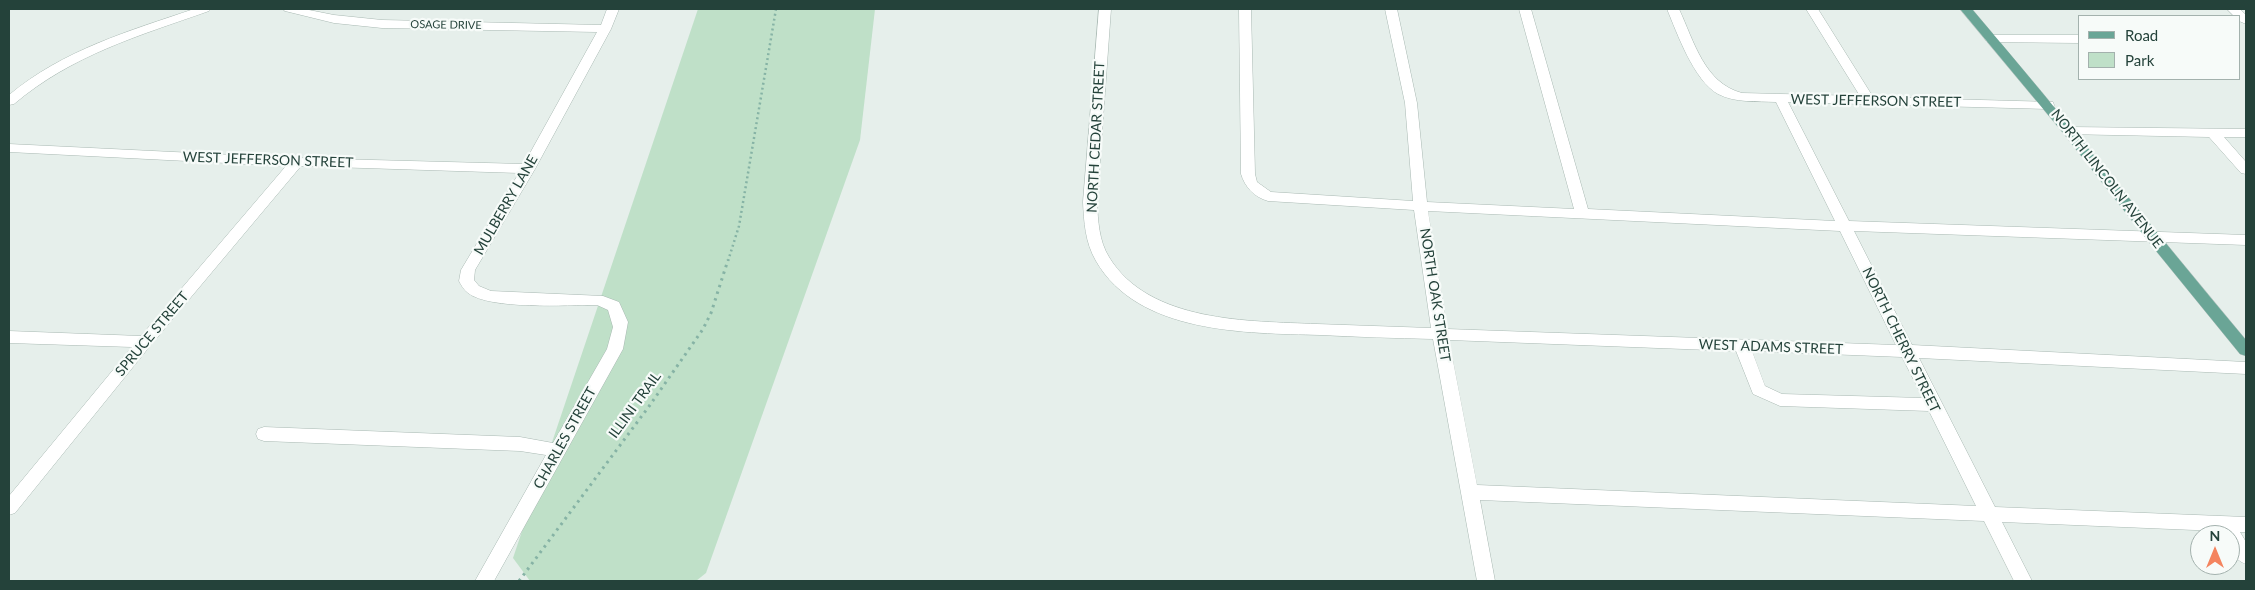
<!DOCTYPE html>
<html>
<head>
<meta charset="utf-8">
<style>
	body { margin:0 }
	#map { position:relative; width:2255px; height:590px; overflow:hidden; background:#e6efeb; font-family:Lato,sans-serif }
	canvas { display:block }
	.frame { position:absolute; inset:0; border:10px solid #24423a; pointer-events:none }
	.legend { position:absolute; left:2078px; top:15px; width:162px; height:65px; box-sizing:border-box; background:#f7fbf9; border:1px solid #a3b1ad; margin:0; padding:6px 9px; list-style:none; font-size:15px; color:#24423a }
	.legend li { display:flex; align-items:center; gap:10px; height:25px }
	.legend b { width:25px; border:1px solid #a3b1ad }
	.north { position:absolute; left:2190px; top:525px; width:50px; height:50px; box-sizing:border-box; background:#f7fbf9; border:1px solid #a3b1ad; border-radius:50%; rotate:0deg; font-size:14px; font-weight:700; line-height:20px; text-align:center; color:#24423a }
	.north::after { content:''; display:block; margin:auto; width:18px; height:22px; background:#f4845f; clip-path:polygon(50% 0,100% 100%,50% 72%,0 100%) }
</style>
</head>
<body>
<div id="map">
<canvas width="2255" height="590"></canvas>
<div class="frame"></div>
<ul class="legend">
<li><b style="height:6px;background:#6aa596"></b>Road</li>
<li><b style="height:14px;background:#bfe0c8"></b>Park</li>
</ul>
<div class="north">N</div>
</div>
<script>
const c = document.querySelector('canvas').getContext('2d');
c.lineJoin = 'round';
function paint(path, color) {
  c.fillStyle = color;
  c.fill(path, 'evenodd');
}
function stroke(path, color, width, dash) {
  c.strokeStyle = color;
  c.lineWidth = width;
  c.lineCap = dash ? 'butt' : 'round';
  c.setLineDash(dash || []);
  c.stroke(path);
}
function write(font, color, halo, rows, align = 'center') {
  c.font = font + ' Lato,sans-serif';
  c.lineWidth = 4.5;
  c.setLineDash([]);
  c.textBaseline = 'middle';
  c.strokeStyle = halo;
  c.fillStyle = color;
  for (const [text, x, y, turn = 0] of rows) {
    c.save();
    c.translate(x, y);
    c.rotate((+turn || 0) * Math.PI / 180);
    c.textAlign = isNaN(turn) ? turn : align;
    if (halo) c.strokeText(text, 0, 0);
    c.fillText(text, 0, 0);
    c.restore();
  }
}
paint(new Path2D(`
	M698,9H875L860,140L706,573L696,581H530L513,558Z`), '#bfe0c8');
const minor = new Path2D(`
	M194,9H211L209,11C138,36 72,55 14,104L9,105V95C63,50 129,31 194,9Z
	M283,9H304L334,15L382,20L601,25L607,9H619L611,29L535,169L475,270L474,280L479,286L491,291L603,296L619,302L628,322L623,349L494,581H475L546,455L520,451L264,441L258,439L256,434L258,429L264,427L520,437L553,443L607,349L613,327L608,310L597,305C568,305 490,310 468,293C464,290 461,285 459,281L461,270L519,173L301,166L150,346L15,513L9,515V496L132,347L9,343V331L141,336L286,166L9,152V144L297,158L524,164L597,32L382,28L334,23L285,11Z
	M1099,9H1111L1097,202C1098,221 1099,241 1109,257C1149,323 1250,321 1317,324C1355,325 1393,327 1431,328L1414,210L1268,201C1254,197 1245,187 1241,174L1239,9H1251L1255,174L1257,182L1271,192L1413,201L1405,103L1385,9H1397L1417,103L1427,202L1574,209L1519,9H1531L1588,209L1835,221L1776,102C1757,101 1735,103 1718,94C1694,81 1677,33 1667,9H1679C1694,41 1704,83 1742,93L1860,96L1806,9H1818L1873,97L2053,102L2054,105L2053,108L2048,109L1788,102L1849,221L2246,235V245L1854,231L1912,345L2246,362V374L1919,358L1995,507L2246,517V532H2240L2246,542V564C2233,560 2230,547 2230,535H2222L2219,531L2002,522L2032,581H2014L1984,521L1480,500L1495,581H1477L1433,339C1395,338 1357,337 1320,335C1246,333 1138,334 1096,261C1085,242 1084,222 1083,202ZM1428,211L1840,231L1896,345L1447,329ZM1449,340L1736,351L1753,394L1780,406L1929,411L1976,506L1477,485ZM1752,351L1902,357L1923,398L1782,394L1765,386Z
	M2227,9H2240L2246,15V24L2239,21V16H2234Z
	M1991,35H2079V43L1987,42L1985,39L1987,36Z
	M2069,127L2246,129V137H2224L2246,162V174L2241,173L2209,137L2064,134L2062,131Z`);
const major = new Path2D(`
	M1960,9H1972C2065,118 2154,230 2246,340V356L2240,354L2148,241L2064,134Z`);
stroke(minor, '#a8b8b2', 1);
stroke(major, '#c2cac8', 1);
stroke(new Path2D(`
	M728,261L739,226L776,9`), '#86b3a5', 2.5, [2, 3]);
stroke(new Path2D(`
	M519,581L650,405L703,329L711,313L728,260`), '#86b3a5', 3, [2.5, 4.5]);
paint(minor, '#fff');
paint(major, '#6aa596');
write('11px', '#24423a', '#f7fbf9', [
	["OSAGE DRIVE",446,25,1]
]);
write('14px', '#24423a', '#f7fbf9', [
	["WEST JEFFERSON STREET",1876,101,1],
	["NORTH CEDAR STREET",1096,137,-87],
	["WEST JEFFERSON STREET",268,160,2],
	["NORTH LINCOLN AVENUE",2107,179,52],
	["MULBERRY LANE",506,205,-60],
	["NORTH OAK STREET",1435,295,81],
	["SPRUCE STREET",152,334,-50],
	["NORTH CHERRY STREET",1901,340,64],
	["WEST ADAMS STREET",1771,347,2],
	["ILLINI TRAIL",635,405,-54],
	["CHARLES STREET",565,438,-61]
]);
</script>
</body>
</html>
